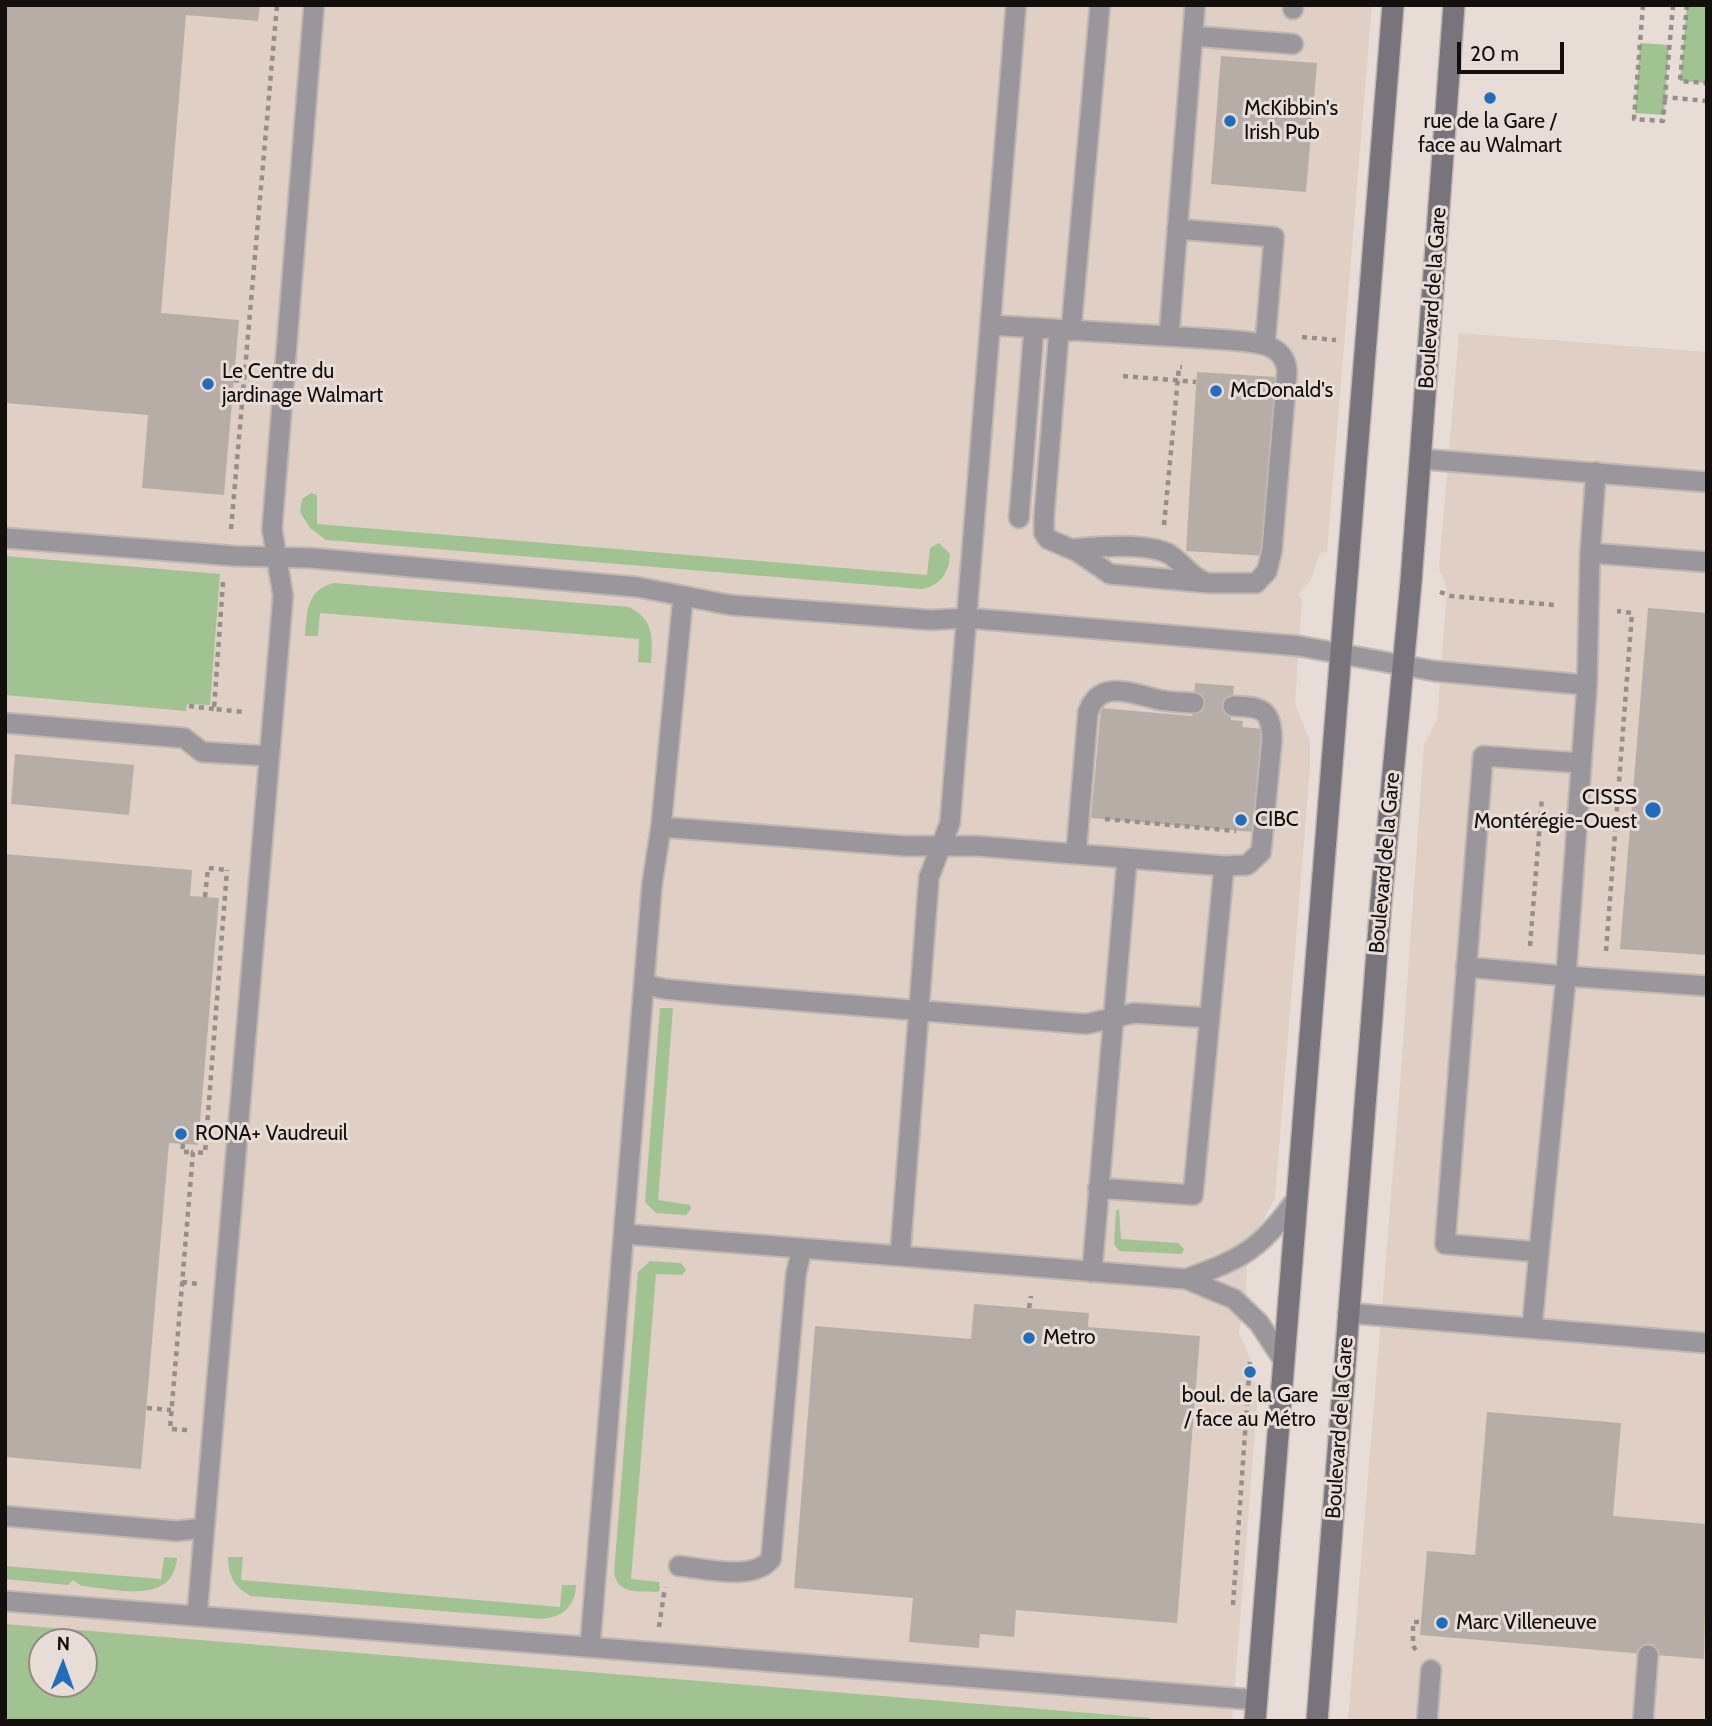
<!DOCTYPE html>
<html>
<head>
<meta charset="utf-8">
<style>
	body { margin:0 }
	#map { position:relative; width:1712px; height:1726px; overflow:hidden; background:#e7dcd6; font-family:Cabin,sans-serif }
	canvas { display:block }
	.frame { position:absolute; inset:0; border:7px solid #120f0d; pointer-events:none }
	.north { position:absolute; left:28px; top:1628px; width:70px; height:70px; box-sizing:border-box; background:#e7dcd6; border:2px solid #928a86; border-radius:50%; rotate:1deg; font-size:19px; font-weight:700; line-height:28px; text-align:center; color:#120f0d }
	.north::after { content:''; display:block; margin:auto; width:24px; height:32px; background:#216dbc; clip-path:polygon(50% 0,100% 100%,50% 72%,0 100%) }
	.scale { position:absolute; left:1457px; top:42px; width:107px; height:32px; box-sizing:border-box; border:4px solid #120f0d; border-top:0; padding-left:9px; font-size:21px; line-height:24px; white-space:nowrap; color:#120f0d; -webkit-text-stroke:5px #e7dcd6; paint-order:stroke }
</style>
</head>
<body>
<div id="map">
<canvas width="1712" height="1726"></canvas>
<div class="frame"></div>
<div class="north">N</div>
<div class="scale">20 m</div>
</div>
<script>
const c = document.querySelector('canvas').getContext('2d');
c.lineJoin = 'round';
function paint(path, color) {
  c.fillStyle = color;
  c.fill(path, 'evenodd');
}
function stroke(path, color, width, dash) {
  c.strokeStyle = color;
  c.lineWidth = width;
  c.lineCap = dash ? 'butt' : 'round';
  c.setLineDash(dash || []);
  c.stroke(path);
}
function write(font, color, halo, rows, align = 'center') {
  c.font = font + ' Cabin,sans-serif';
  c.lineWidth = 6;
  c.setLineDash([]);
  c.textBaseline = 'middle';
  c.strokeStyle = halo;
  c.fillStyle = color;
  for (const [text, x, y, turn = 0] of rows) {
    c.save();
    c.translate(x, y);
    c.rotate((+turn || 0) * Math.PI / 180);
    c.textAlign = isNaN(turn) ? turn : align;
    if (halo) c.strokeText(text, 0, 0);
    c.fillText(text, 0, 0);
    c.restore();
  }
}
paint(new Path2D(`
	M5,5H1372L1327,552L1320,553L1311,580L1298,594L1302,600L1295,704L1310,741V767L1275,1197L1261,1226L1247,1239L1246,1295L1239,1332L1252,1364V1381L1259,1382L1232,1721H869L84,1642L5,1638Z
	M1459,333L1707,352V1721H1348L1400,1086L1424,744L1437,720L1447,589L1439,568Z`), '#e0cfc4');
paint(new Path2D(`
	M1687,5H1707L1705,83L1680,81Z
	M1640,43L1669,45L1664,115L1635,113Z
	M311,493L317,495V524L927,575L930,548L939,543L950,554C949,573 941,585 922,589L326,540L310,528L300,512L302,499Z
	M5,556L220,574L210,705L187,704L186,711L5,695Z
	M334,583L629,607C654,620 653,637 651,663L638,662L639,639L320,613L318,636H305C307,612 306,590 334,583Z
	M660,1008H673L658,1200L690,1205L691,1209L686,1215L656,1213L645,1202Z
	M1119,1209L1121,1239L1178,1243L1184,1249L1182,1254L1119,1251L1114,1244L1116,1211Z
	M650,1261L681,1263L686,1270L682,1275L656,1274L631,1579L659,1582L660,1590L657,1592C639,1591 618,1595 614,1573L638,1272Z
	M164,1557L177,1558C173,1606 116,1589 82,1586L73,1580L68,1585L5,1579V1566L161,1579Z
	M228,1557H243L241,1580L560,1607L562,1585H576C575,1606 564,1616 543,1619L251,1596C234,1587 228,1576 228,1557Z
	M5,1624L1150,1718V1721H5ZM84,1642V1684H42V1642Z`), '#a0c391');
paint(new Path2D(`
	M5,5H260L258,21L186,15L161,313L239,320L224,495L142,488L148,415L5,403Z
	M1221,56L1317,63L1306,192L1211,184Z
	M1197,372L1277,377L1266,556L1186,551Z
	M1648,608L1707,613V955L1620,949Z
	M1195,683L1234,686L1231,720L1243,721L1242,727L1263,729L1254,832L1091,818L1101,708L1192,716Z
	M15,754L134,765L129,815L11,804Z
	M5,854L192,870L190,896L219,898L198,1145L169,1143L141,1469L5,1457Z
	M974,1304L1089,1313L1088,1327L1200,1336L1177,1623L1016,1610L1014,1637L980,1634L979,1648L909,1642L913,1598L794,1588L815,1326L971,1339Z
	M1487,1412L1621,1423L1613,1516L1707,1524L1704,1659L1420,1635L1427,1551L1475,1555Z`), '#b7ada7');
const lane = new Path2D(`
	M1293,9V5
	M1193,36L1293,44
	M1177,229L1274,237L1265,345
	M990,325L1229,340C1253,343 1284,341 1287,371L1272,550L1267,571L1256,583H1209L1110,574L1078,552L1048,539L1044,533V517L1059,330
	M1071,331L1100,5
	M1169,336L1195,5
	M1421,459L1707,482
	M1019,518L1034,328
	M5,538L235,556L311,558L637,587L730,605L931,620L967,618L1299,646L1434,671L1587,685
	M1071,549C1096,547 1146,542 1169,554C1182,562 1189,575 1203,581
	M1590,553L1596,472
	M1707,562L1590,553L1587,685L1566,976L1707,986
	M5,723L184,738L202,752L269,756
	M661,827L905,846H977L1224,866L1193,1195L1098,1188
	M1076,854L1088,712C1100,678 1133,694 1160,700C1171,702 1182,702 1194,703
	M1224,866L1247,865L1261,852L1272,739C1271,708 1261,707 1233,706
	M1466,967L1566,976L1539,1252
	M644,984L664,989L726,995L1086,1024L1134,1013L1210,1018
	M624,1234L900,1256L929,877L950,823L1016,5
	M900,1256L1186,1279L1234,1299L1259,1323L1284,1361
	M1092,1272L1127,858
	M1186,1279C1241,1259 1260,1250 1295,1201
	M1348,1313L1707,1343
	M1532,1328L1539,1252L1445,1244L1483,756L1581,763
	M5,1516L177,1531L204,1528
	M679,1566C704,1568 753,1582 771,1559L796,1274L802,1248
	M5,1601L1257,1700
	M197,1616L283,596L272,529L314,5
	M590,1646L652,884L661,827L683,597
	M1427,1721L1431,1670
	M1643,1721L1648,1655`);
const secondary = new Path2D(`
	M1255,1721L1393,5
	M1317,1721L1381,901L1411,582L1454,5`);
stroke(lane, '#c1b7b2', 23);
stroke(secondary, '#c1b7b2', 24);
stroke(new Path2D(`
	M1643,5L1634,119L1663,121L1665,97
	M1673,5L1665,97L1707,101
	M1687,5L1680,81L1707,83
	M1302,337L1336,340
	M1123,376L1196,382
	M234,380L244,381
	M1164,525L1179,367H1182
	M231,529L277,5
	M223,582L214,709L245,712
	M1440,592L1451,596L1555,605
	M189,706L214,709
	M1618,803L1632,802
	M1105,819L1236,831
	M205,897L208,868L227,870
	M1530,946L1542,797
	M1606,951L1632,613L1617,611
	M183,1144L182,1152H193
	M182,1282L199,1284
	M1029,1308L1031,1296
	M147,1408L171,1410
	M187,1430L170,1429L193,1152L205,1153L227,870
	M1233,1605L1250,1362
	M659,1627L665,1587
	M1416,1650L1413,1646V1622H1421`), '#968e8a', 4.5, [5, 5]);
stroke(lane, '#99979b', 19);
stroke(secondary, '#77757b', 21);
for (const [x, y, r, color] of [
	[1490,98,7,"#216dbc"],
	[1230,121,7,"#216dbc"],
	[208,384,7,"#216dbc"],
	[1216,391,7,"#216dbc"],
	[1653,810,9,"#216dbc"],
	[1241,820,7,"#216dbc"],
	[181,1134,7,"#216dbc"],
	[1029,1338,7,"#216dbc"],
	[1250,1372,7,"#216dbc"],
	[1442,1623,7,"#216dbc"]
]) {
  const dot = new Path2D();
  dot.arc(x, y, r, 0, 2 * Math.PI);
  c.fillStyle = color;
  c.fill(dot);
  stroke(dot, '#e7dcd6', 2.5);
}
write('21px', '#120f0d', '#e7dcd6', [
	["McKibbin's",1244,109],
	["Irish Pub",1244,133],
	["rue de la Gare /",1490,122,"center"],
	["face au Walmart",1490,146,"center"],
	["Le Centre du",222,372],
	["jardinage Walmart",222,396],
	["McDonald's",1230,391],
	["CISSS",1637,798,"right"],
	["Montérégie-Ouest",1637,822,"right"],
	["CIBC",1255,820],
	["RONA+ Vaudreuil",195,1134],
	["Metro",1043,1338],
	["boul. de la Gare",1250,1396,"center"],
	["/ face au Métro",1250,1420,"center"],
	["Marc Villeneuve",1456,1623]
], 'left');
write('21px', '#120f0d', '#e7dcd6', [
	["Boulevard de la Gare",1433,298,-86],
	["Boulevard de la Gare",1385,863,-85],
	["Boulevard de la Gare",1340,1428,-86]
]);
</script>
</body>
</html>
